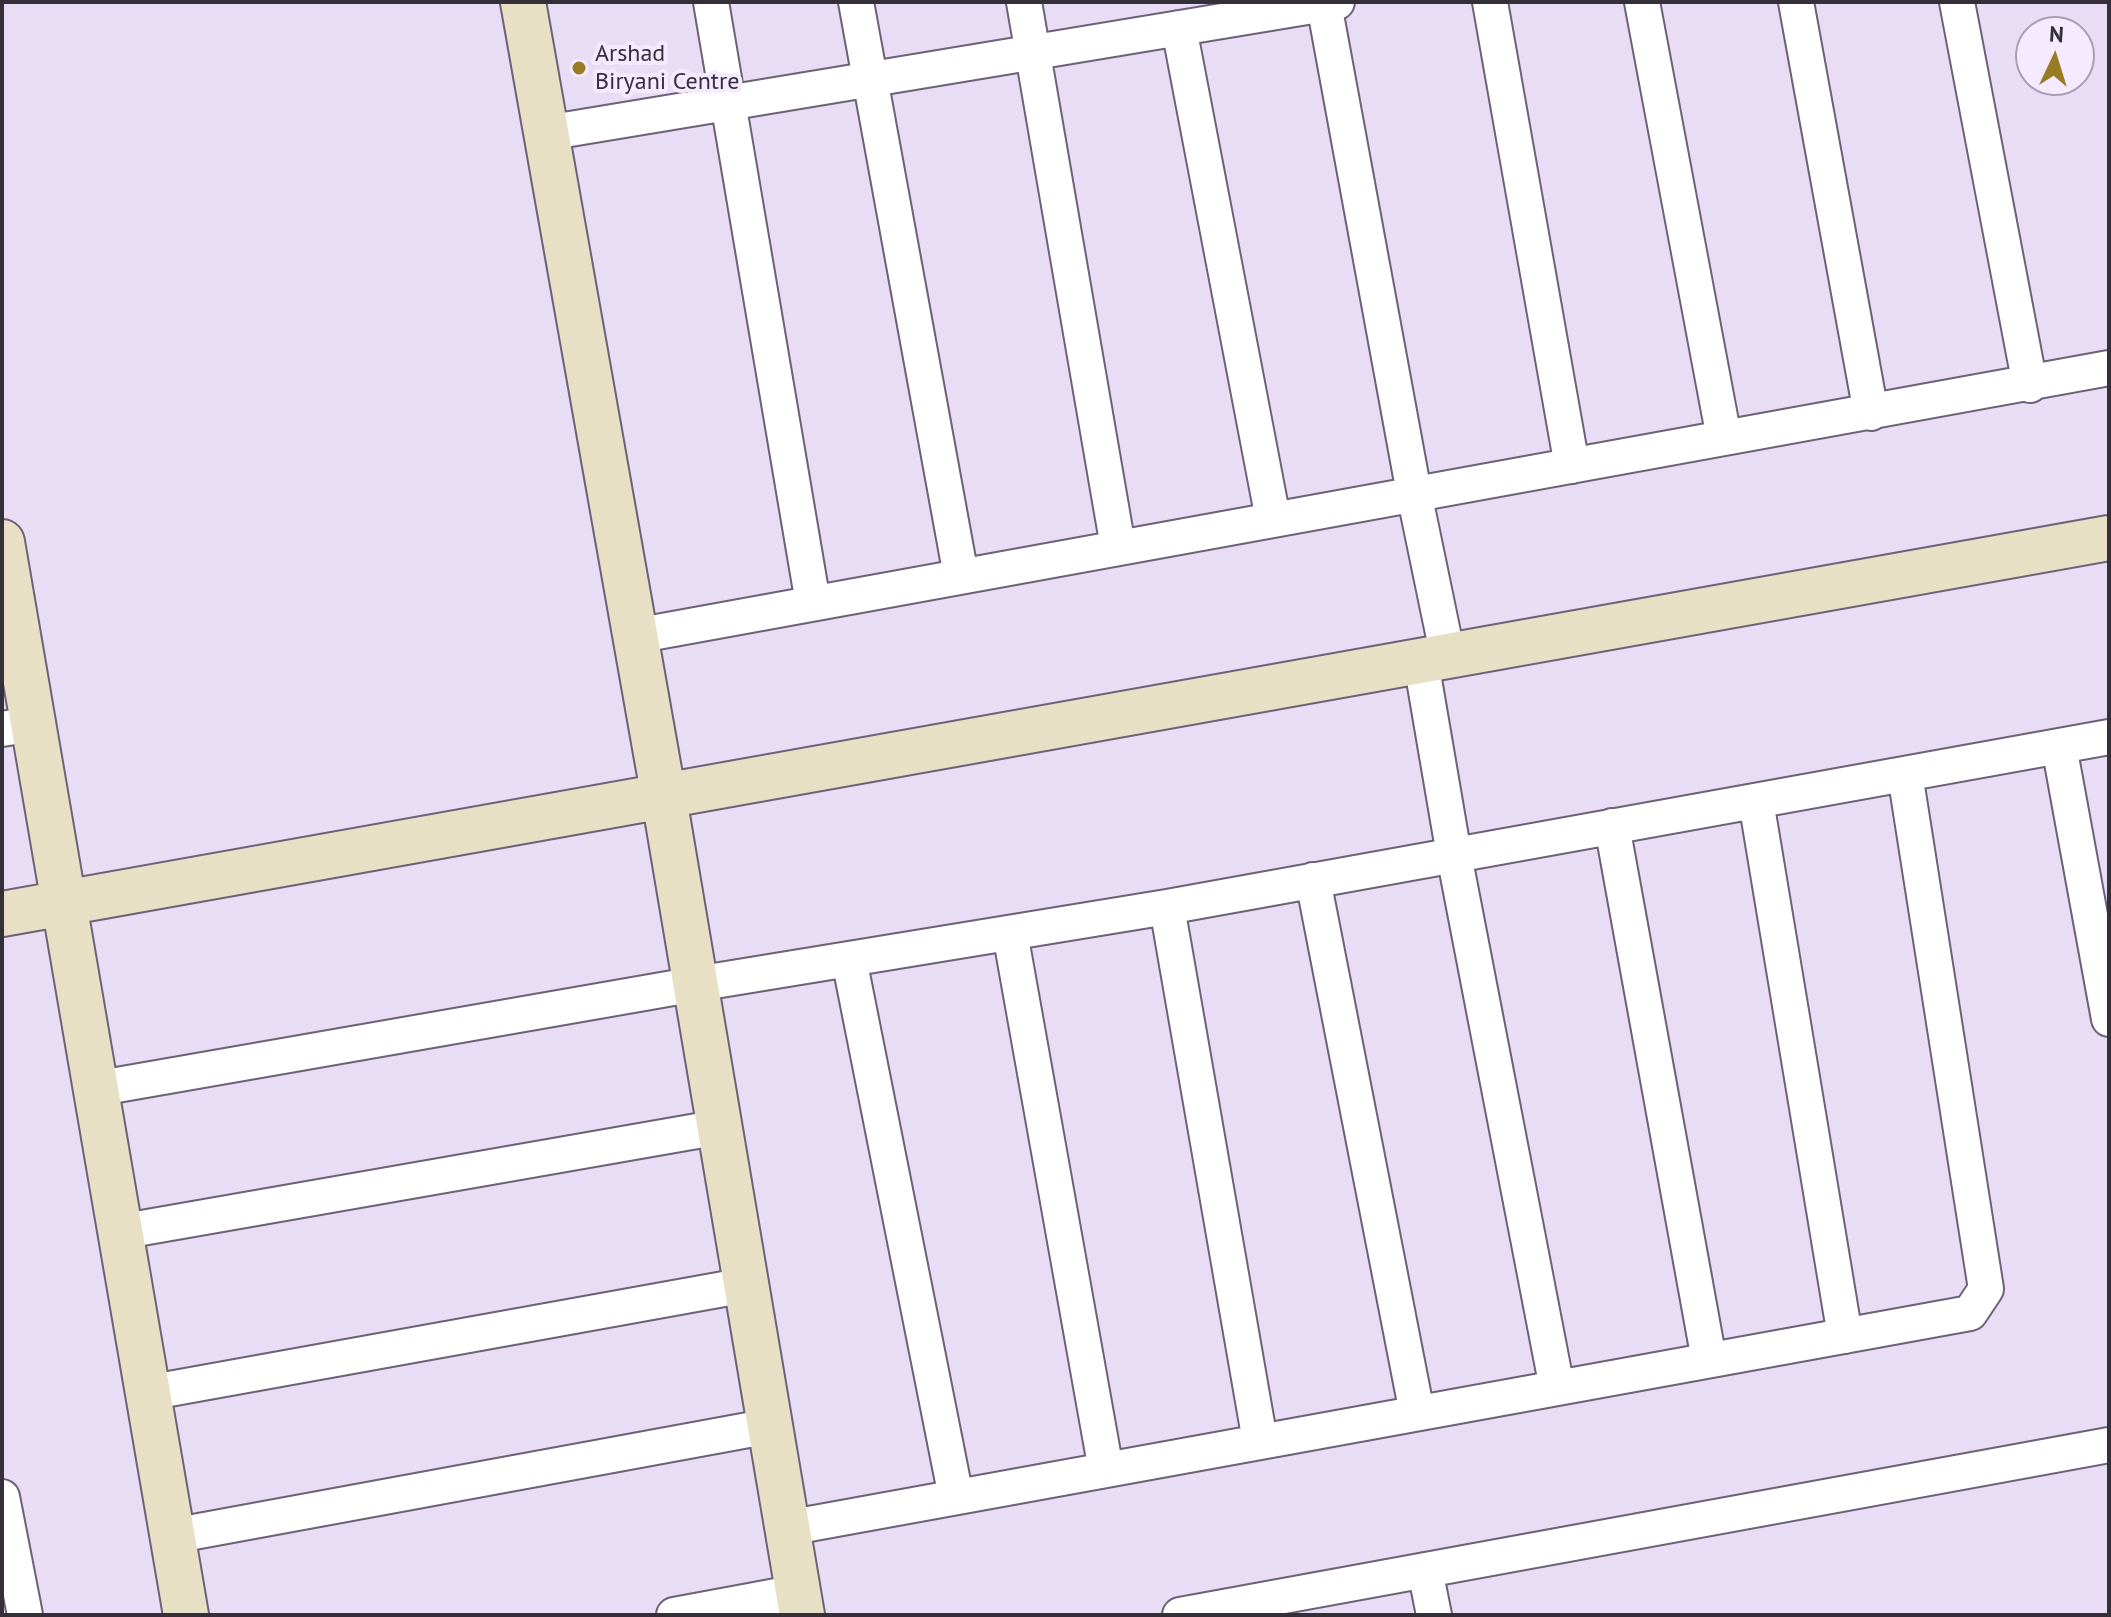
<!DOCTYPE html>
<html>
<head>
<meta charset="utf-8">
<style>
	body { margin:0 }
	#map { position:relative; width:2111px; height:1617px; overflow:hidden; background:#e9dcf5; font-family:"PT Sans",sans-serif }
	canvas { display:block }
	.frame { position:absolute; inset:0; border:4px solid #352f39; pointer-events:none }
	.north { position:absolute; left:2015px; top:16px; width:80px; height:80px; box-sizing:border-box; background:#f5eaff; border:2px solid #a89fb0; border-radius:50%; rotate:4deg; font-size:22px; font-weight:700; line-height:32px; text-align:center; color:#352f39 }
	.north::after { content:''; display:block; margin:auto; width:28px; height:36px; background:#987c24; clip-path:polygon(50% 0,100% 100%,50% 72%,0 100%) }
</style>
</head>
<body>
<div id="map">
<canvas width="2111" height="1617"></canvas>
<div class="frame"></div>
<div class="north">N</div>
</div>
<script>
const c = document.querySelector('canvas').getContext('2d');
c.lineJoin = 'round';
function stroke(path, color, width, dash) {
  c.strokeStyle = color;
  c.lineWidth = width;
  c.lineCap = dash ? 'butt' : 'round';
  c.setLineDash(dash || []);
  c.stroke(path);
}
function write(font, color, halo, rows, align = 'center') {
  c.font = font + ' "PT Sans",sans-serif';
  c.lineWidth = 8;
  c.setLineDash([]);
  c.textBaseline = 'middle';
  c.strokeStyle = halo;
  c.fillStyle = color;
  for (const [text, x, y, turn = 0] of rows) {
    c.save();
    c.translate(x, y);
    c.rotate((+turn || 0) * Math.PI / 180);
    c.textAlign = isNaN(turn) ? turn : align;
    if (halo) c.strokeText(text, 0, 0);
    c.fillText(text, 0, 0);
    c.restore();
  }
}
const street = new Path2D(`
	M711,2L813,603
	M856,2L961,576
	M1024,2L1118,547
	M1490,2L1572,466
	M1642,2L1724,438
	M1796,2L1871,413
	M1957,2L2030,385
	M1324,4L1414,493L1448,657
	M1179,28L1273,519
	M546,133L1337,2
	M635,636L2109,368
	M1421,662L1454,855L1557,1388
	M2,729L32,724
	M2059,746L2109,1019
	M1756,801L1845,1336
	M1612,826L1709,1360
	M1313,880L1417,1413
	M1167,907L1260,1441
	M1010,933L1106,1470
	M849,959L956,1497
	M94,1089L696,984L1167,907L2109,737
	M119,1232L720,1127
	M147,1393L746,1285
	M2,1497L25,1615
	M787,1528L1970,1313L1986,1289L1905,774
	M172,1536L770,1426
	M1425,1570L1434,1615
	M674,1615L798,1592
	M1180,1615L2109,1445`);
const secondary = new Path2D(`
	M523,2L664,798L802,1615
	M2,542L186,1615
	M2,914L2109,538`);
stroke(street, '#6d6177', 38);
stroke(secondary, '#6d6177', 48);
stroke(street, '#fff', 34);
stroke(secondary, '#e8e0c5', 44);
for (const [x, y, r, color] of [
	[579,68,8,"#987c24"]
]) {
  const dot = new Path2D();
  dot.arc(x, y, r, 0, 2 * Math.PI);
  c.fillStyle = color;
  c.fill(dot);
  stroke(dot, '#f5eaff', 3);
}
write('24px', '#352f39', '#f5eaff', [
	["Arshad",595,54],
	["Biryani Centre",595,82]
], 'left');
</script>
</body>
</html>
